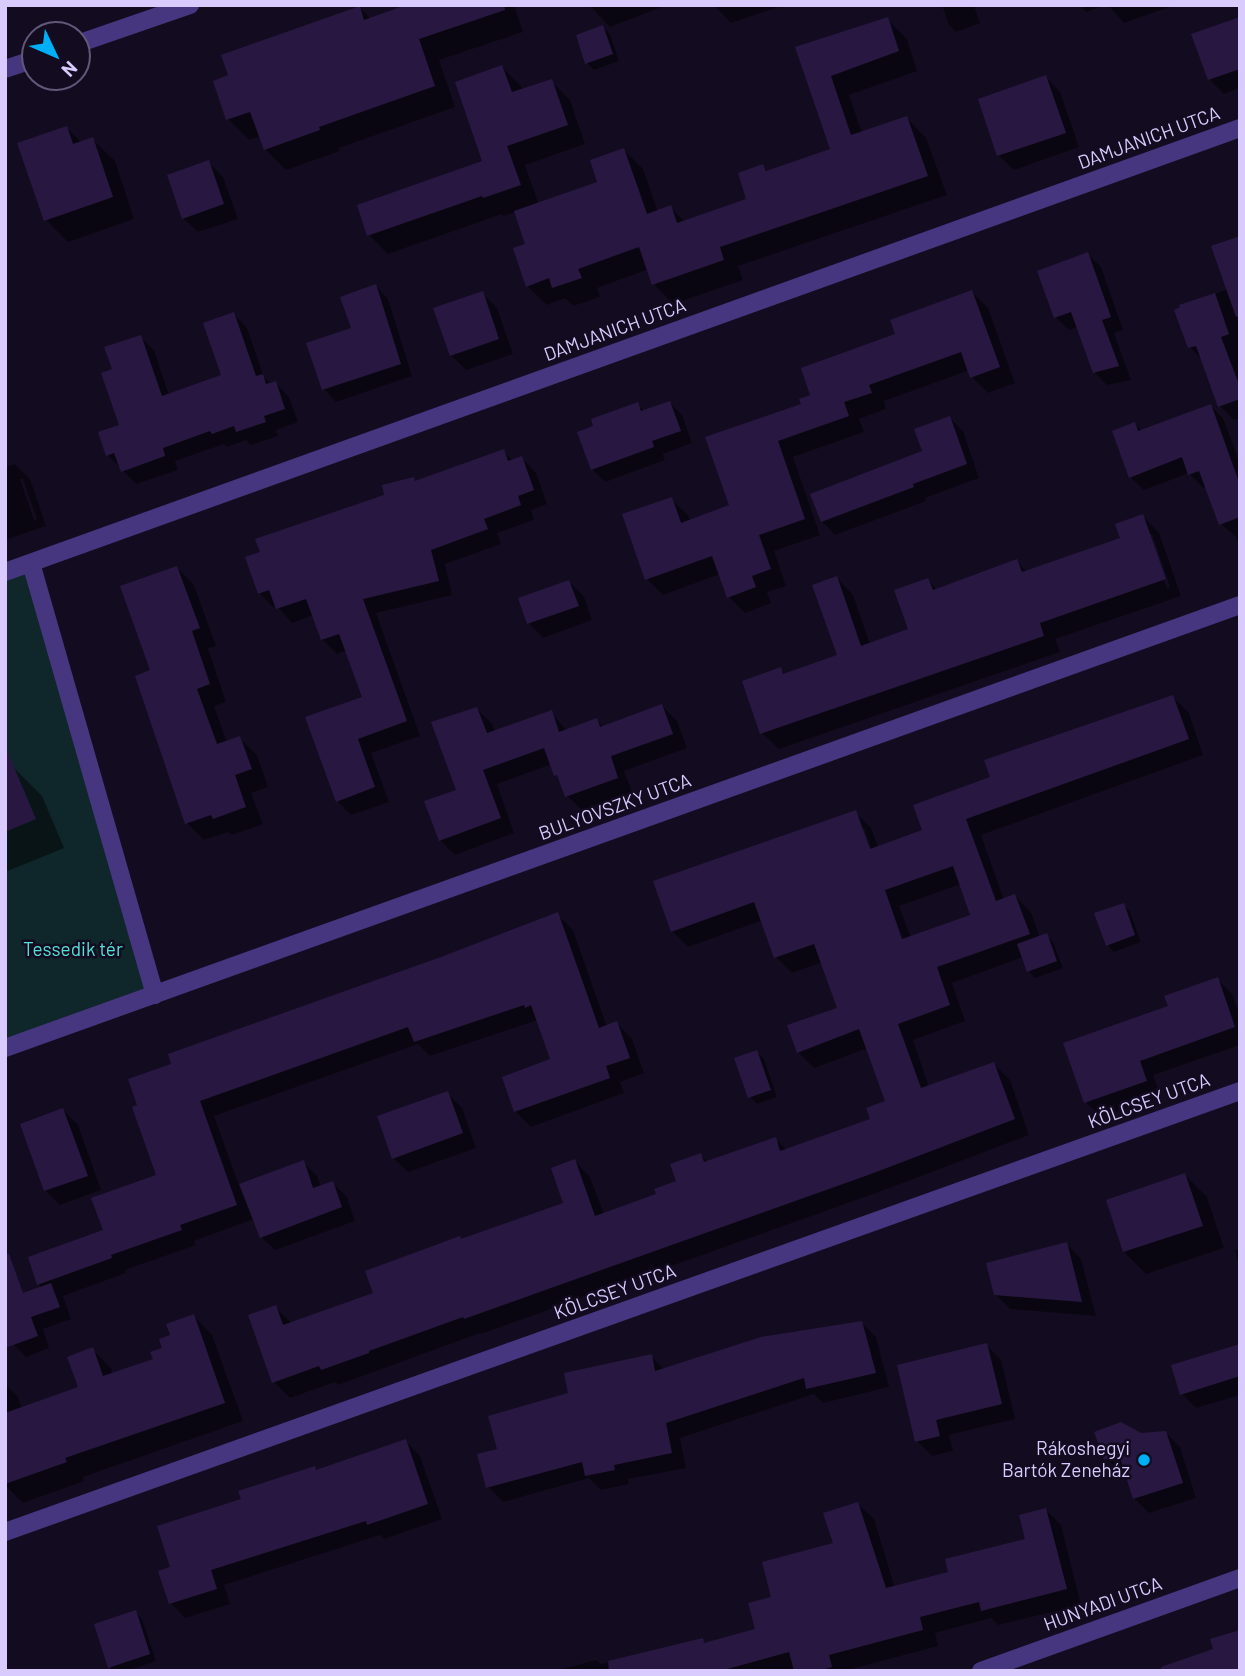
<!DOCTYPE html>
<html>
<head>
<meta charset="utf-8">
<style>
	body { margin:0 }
	#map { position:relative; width:1245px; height:1676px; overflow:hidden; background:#130c20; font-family:Barlow,sans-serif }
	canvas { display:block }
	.frame { position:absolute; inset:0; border:7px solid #dacbff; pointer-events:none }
	.north { position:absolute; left:21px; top:21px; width:70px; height:70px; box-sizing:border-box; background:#130c20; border:2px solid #635879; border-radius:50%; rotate:134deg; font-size:19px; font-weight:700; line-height:28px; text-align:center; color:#dacbff }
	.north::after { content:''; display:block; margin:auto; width:24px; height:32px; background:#00b0f6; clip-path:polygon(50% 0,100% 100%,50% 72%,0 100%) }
</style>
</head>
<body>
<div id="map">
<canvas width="1245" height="1676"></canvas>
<div class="frame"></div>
<div class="north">N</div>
</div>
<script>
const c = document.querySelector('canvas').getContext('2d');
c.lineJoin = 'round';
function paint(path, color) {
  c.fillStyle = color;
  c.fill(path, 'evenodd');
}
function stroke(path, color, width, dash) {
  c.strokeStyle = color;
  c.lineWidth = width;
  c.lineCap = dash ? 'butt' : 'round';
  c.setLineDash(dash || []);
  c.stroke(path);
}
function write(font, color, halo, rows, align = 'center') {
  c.font = font + ' Barlow,sans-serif';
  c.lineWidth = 5;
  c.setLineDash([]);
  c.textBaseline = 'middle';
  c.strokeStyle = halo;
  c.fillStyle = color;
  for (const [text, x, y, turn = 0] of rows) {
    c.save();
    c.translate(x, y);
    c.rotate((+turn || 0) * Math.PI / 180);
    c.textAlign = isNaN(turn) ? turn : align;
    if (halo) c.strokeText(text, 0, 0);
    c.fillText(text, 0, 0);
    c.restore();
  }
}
paint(new Path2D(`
	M31,563L155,995L5,1048V572Z`), '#0f262a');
paint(new Path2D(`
	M411,5H514L523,32L439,60L455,107L339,148L340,151L286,170L265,149L261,136L249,140L228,119L360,8L371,19Z
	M589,5H667L610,27Z
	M714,5H781V6L731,23Z
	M942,5H974L980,23L956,32L949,25Z
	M1080,5H1105L1086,12Z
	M1108,5H1175L1124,23Z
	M887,19L907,39L917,71L849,95L862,133L907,118L926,138L947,195L738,266L743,280L673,304L654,284L649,269L597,288L600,297L573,306L565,298L547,305L527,286V245L516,212L503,216L502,214L388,254L369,235L485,162L502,67L521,86L523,90L551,81L570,100L585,144L525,165L539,205L599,183L624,150L643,169L658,212L670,207L685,222L749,200L763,166L769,172L832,150L797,48Z
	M1240,19V88L1224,94L1209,79Z
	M603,27L610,34L619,61L594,70L587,63Z
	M1046,77L1060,92L1079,147L1014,170L999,156L980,100Z
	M67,128L82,143L92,139L115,161L134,219L68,242L46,220Z
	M208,162L223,177L238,219L198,232L183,218Z
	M1240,241V418L1234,420L1220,406L1203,361L1190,347L1182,306L1228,289Z
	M1088,254L1101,267L1123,330L1114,333L1131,380L1107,385L1094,372L1078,327L1069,330L1055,317Z
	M376,286L388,299L412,376L336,402L324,389L308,344L353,329Z
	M972,292L988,308L1015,383L988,393L972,377L970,370L884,401L886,409L859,419L864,432L793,457L820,535L774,551L786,586L767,592L771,603L745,613L729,597L720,574L663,595L647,579L671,499L688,515L690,521L731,506L803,405L812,396L897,335Z
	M482,293L497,308L513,354L466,370L451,355Z
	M234,314L247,328L264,377L271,384L276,383L289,397L298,422L276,430L278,436L251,445L246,440L227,447L224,444L175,461L178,470L136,484L108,455L121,426L114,370L140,337L154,350L169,395L223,376Z
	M670,403L682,415L692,443L663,454L665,460L605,482L592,469L637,404L645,412Z
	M1211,406L1224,420L1240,464V547L1236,537L1221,524L1207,486L1203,488L1189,473L1144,490L1130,477L1135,424L1142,431Z
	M950,418L963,431L979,478L925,498L926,501L835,535L822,521L924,452Z
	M503,451L513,461L522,458L536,473L547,504L531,510L534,520L497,533L501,544L445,564L452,595L376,613L420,736L371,753L389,802L351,815L337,801L364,698L347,650L337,654L322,639L313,615L292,623L277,606L273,607L259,593L386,496L416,482Z
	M15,464L30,479L46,526L5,540V467ZM20,479H23L37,519L34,520Z
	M1143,516L1159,533L1181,596L1055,639L1060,652L779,749L762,733L780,669L786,675L839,656L837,578L853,595L870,644L910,630L928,580L937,590L1016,561L1027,572L1122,539ZM1148,534H1152L1170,587L1167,588Z
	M177,568L194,585L216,646L208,648L226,702L214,706L227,742L239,738L257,755L268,787L251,793L263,824L232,835L228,832L204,840L187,823L152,671Z
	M569,582L584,596L592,620L543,638L529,623Z
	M1173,697L1189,713L1203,755L981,835L1004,900L1015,896L1031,912L1040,938L1046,935L1053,942L1063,968L1035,978L1028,971L1023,957L952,983L965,1021L913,1040L929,1087L994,1064L1010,1080L1029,1135L887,1189L481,1334L480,1333L338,1385L335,1382L290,1398L274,1382L275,1307L292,1324L375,1294L462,1241L565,1204L575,1161L590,1177L604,1214L658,1195L678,1183L701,1155L708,1163L775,1139L787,1150L872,1120L888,1102L868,1048L814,1068L798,1052L839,1009L823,962L792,973L776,957L763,920L688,947L672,931L855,812L871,828L878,847L924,831L992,778ZM861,828H864L874,856L871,857ZM961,884L972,916L911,938L899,906Z
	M662,706L677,721L687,748L624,771L632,792L582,810L567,796L552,764L497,784L514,833L455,855L440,840L458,791L477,709L492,724L495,732L551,712L567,731L597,720L603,727Z
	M13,767L42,796L64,848L5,872V770Z
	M1124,905L1130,912L1141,942L1114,952L1107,945Z
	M557,914L573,930L607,1027L617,1023L632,1039L644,1073L620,1082L624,1093L531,1127L516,1112L504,1078L552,1060L538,1020L430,1056L418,1044L214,1116L239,1185L303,1162L317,1176L321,1187L333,1183L347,1197L355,1221L275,1250L261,1237L254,1219L194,1241L196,1245L125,1270L126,1273L63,1296L71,1319L43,1329L49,1348L26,1357L13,1344L42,1288L39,1284L105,1232L158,1176L134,1108L441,959Z
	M1217,979L1232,994L1240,1016V1045L1153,1075L1161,1096L1101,1117L1086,1102L1170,1007Z
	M757,1052L764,1059L777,1097L757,1104L750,1097Z
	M447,1093L462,1108L476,1148L408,1172L393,1158Z
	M63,1110L78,1125L101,1190L60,1205L45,1190Z
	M1185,1175L1207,1197L1224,1248L1146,1274L1124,1252Z
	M1067,1244L1081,1259L1096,1316L1010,1309L995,1294Z
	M1240,1249V1270L1235,1250Z
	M194,1316L212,1335L243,1421L83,1477L84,1481L23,1503L5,1485V1384L18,1397L22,1409L80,1388L92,1349L111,1368L113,1375L155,1360Z
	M861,1322L876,1337L889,1387L823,1403L814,1394L680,1438L686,1468L628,1479L629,1484L601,1490L589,1478L503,1502L488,1487L499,1450L570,1394L651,1356L665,1370Z
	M986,1345L1001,1360L1015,1419L949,1435L953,1451L932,1456L917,1441Z
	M1240,1346V1395L1196,1408L1182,1394Z
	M1165,1432L1180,1447L1196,1498L1149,1513L1134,1498L1126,1474L1121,1473L1106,1458L1140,1435Z
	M406,1441L420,1456L442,1519L384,1539L380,1535L224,1585L230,1604L185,1618L171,1603L172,1568L243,1500L314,1468L317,1471Z
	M858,1504L874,1519L895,1588L950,1573L1027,1540L1046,1510L1061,1525L1081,1605L998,1625L991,1618L935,1633L938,1646L844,1671H555L596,1660L601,1664L702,1640L706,1644L758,1630L774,1598L835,1544Z
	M135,1612L142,1619L156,1661L127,1671H113L110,1667Z`), '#0007');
paint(new Path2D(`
	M406,5H504L505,10L419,39L435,86L319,127L320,130L264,150L250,112L226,120L213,81L228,75L221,55L360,6L364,20Z
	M888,17L899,51L831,76L851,135L907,116L928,176L720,247L724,260L652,285L639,247L578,269L582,278L552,288L549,278L526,287L513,248L525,244L514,211L597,182L590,160L624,148L647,214L671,205L677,223L746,199L738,173L763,164L766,171L830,149L795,47Z
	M1240,17V69L1208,80L1191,34Z
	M603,25L613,54L585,64L576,35Z
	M502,65L512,92L552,79L568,125L507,146L521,185L483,198L482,196L367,236L357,205L482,161L455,82Z
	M1046,75L1066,133L997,156L978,99Z
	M67,126L73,144L93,137L113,197L44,221L17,143Z
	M209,160L224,204L182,219L167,175Z
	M1240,236V316L1236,317L1211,246Z
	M1088,252L1111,317L1102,320L1119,366L1093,373L1071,312L1054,318L1037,271Z
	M376,284L401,364L322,390L306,343L351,328L340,297Z
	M972,290L1000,367L970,378L961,352L869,385L872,393L844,402L849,416L778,441L805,519L759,535L771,569L752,576L756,587L727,598L712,556L645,580L622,514L672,497L681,523L729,505L705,437L801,404L799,399L810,395L801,368L895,334L890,320Z
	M483,291L499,339L450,356L433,308Z
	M1215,293L1229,334L1221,337L1240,387V399L1218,407L1196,346L1188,348L1174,310L1180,307L1179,305Z
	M234,312L256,376L263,374L266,384L276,381L285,409L264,416L266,422L236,432L234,426L212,434L210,431L163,448L165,456L121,472L114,453L106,456L98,432L119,425L101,373L112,369L104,347L141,335L162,396L221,375L203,323Z
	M670,401L681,431L652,441L654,447L591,470L577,432L593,426L591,419L638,402L641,411Z
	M1211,404L1240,485V517L1219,525L1199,471L1188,475L1182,457L1129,478L1112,431L1135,422L1138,431Z
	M950,416L967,464L913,484L914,487L821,522L810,494L922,451L914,429Z
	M504,449L508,461L522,456L534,490L518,496L521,505L484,519L488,529L431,550L439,581L363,599L407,721L358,739L375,787L336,802L305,717L362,697L339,634L321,640L306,599L276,609L269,590L258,594L245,557L260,552L255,539L384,495L382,485L414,477L415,481Z
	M1143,514L1166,579L1040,623L1044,636L760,734L742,681L781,667L783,674L837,655L812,585L837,576L861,646L908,629L894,590L928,578L933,590L1017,559L1022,572L1120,538L1115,524Z
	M177,566L200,628L192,631L210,684L197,689L217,744L240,736L252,769L235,775L246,807L213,819L211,815L185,824L135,676L150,670L120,586Z
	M569,580L579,606L527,624L518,598Z
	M1173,695L1189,739L966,819L996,901L1015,894L1030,934L937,967L950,1005L898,1024L921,1088L994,1062L1015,1119L871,1174L464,1319L463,1317L369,1351V1353L321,1370L319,1366L272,1383L248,1315L276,1305L283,1325L373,1293L365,1271L460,1236L461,1239L563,1203L551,1168L575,1159L595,1216L656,1194L654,1189L676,1181L670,1164L701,1153L704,1162L776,1137L780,1151L870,1119L866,1108L885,1101L859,1029L797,1053L787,1025L837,1008L814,944L774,958L754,902L671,932L653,881L856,810L870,849L922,830L913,805L990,777L984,760ZM953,866L970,915L902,939L885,890Z
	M662,704L673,734L611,756L618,778L565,797L557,775L554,776L544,748L483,770L501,818L439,841L424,801L456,790L431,722L477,707L487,733L552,710L559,732L597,718L600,727Z
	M5,746L36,819L5,832Z
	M1124,903L1135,935L1106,946L1094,913Z
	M558,912L599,1028L617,1021L630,1058L606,1066L610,1078L514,1112L502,1077L550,1059L531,1005L525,1008L524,1005L414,1042L408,1027L200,1101L237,1205L180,1225L182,1230L111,1255L112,1258L37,1285L28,1257L103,1230L91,1198L156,1175L132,1107L137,1105L128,1079L171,1064L168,1054L441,957Z
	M1047,933L1057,961L1027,972L1017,944Z
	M1218,977L1235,1027L1140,1061L1147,1081L1084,1103L1063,1043L1168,1006L1164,996Z
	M757,1050L771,1090L748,1098L734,1058Z
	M448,1091L463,1133L392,1159L377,1116Z
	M63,1108L88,1176L44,1191L20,1124Z
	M304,1160L313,1188L333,1181L342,1207L260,1238L239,1184Z
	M1185,1173L1203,1226L1123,1252L1106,1200Z
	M1067,1242L1082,1302L994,1295L986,1263Z
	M5,1254H9L23,1293L51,1283L60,1307L31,1317L38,1336L5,1348Z
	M194,1314L225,1403L65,1458L67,1462L5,1484V1413L78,1387L67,1357L93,1347L103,1376L153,1359L150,1352L162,1348L159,1339L170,1335L166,1324Z
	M862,1321L876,1373L806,1389L804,1378L666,1423L672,1453L614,1465L615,1470L585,1476L582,1462L486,1488L477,1454L497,1449L488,1416L568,1393L564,1373L652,1354L655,1371L761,1337Z
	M987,1343L1002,1404L936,1420L940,1436L915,1442L897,1365Z
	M1240,1344V1376L1180,1395L1171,1365Z
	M1121,1422L1141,1433L1166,1431L1183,1483L1133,1499L1121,1461L1104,1459L1094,1432Z
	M406,1439L428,1504L367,1525L366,1521L211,1570L217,1589L169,1604L158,1571L170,1567L157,1526L241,1499L238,1491L315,1466L316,1470Z
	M858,1502L886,1588L948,1572L945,1559L1025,1539L1019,1515L1046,1508L1067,1589L981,1611L979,1602L920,1617L923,1630L829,1655L832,1667L818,1671H794L789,1652L720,1671H609L608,1661L703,1638L704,1643L755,1629L748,1603L771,1597L762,1562L833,1543L823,1513Z
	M136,1610L150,1654L108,1668L94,1624Z
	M1240,1630V1671H1161V1667L1213,1649L1210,1639Z`), '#281841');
stroke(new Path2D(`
	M77,44L190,5
	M5,69L35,59
	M31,563L155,995
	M5,572L1240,128
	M5,1048L1240,605
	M5,1532L1240,1091
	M981,1671L1240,1578`), '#463680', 18);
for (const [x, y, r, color] of [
	[1144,1460,7,"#00b0f6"]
]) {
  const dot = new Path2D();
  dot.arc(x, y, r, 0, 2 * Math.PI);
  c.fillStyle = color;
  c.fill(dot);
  stroke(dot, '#130c20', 2.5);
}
write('19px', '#dacbff', '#130c20', [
	["DAMJANICH UTCA",1149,138,-20],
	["DAMJANICH UTCA",615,330,-20],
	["BULYOVSZKY UTCA",615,807,-20],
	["KÖLCSEY UTCA",1149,1101,-20],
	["KÖLCSEY UTCA",615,1292,-20],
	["HUNYADI UTCA",1103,1604,-20]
]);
write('19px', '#55e1d8', '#130c20', [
	["Tessedik tér",73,950]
]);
write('19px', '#dacbff', '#130c20', [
	["Rákoshegyi",1130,1449],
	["Bartók Zeneház",1130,1471]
], 'right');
</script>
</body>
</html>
